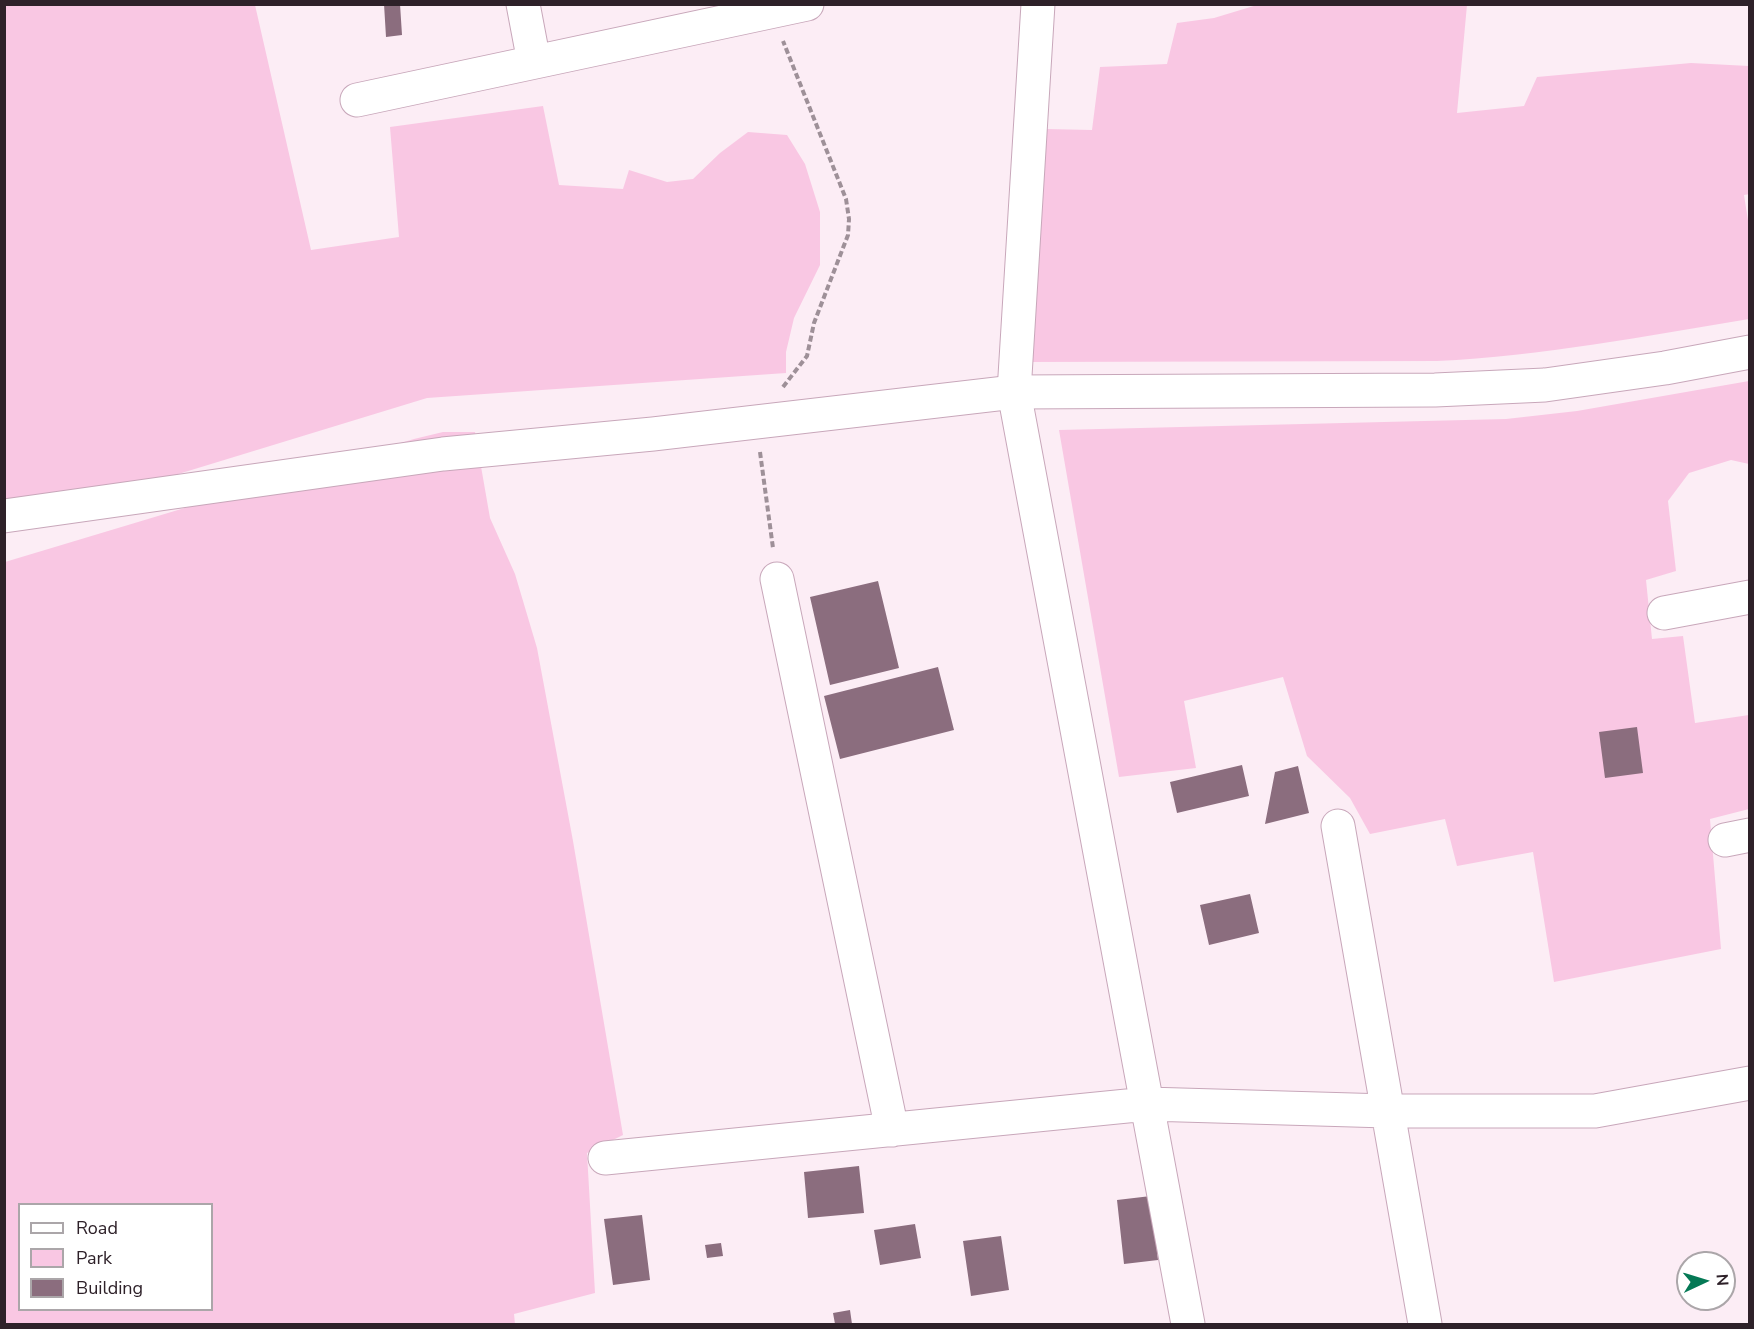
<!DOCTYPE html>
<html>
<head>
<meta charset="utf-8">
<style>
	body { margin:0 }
	#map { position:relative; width:1754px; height:1329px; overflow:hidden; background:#fcedf5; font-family:"Nunito Sans",sans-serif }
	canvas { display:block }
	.frame { position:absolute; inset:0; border:6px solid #2e2129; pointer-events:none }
	.legend { position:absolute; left:18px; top:1203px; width:195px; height:108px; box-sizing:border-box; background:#fff; border:2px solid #aba6a9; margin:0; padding:8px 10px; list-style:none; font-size:18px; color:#2e2129 }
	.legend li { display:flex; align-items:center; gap:12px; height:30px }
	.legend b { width:30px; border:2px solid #aba6a9 }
	.north { position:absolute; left:1676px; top:1251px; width:60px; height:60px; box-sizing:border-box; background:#fff; border:2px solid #aba6a9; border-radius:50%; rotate:86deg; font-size:16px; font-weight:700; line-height:24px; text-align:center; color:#2e2129 }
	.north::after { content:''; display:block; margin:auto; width:21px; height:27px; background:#057955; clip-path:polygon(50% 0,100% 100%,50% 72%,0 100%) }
</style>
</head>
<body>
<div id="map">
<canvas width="1754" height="1329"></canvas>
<div class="frame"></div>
<ul class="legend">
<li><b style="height:8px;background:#fff"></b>Road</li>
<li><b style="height:16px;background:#f9c7e3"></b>Park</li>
<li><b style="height:16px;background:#8b6d7e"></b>Building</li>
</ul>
<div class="north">N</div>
</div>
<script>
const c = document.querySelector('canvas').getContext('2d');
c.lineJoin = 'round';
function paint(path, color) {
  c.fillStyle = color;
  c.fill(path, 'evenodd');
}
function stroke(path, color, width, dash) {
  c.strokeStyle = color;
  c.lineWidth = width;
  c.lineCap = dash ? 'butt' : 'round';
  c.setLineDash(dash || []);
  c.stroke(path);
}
paint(new Path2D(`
	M5,5H255L311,250L399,237L390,127L543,106L559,185L623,189L629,170L667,182L693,179L720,153L748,132L787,135L805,164L820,212V265L794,318L786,352V373L427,398L5,527Z
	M1257,5H1467L1457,113L1524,106L1537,77L1691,63L1749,66L1750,194L1744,195L1749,227V319C1646,336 1542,356 1437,361L1025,362L1046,129L1092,130L1100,67L1167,64L1177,23L1214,18Z
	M1749,381V464L1731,460L1689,473L1668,501L1676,571L1646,580L1652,639L1683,636L1695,723L1749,715V809L1710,819L1721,949L1554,982L1533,852L1457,866L1445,819L1370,834L1350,798L1307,756L1283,677L1184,701L1196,768L1119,777L1059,430L1506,419L1577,411Z
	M443,432H475L490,518L515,574L537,648L573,841L623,1135L587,1153L595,1293L514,1314L515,1324H5V562L414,439ZM20,1204H212V1310H20Z`), '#f9c7e3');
paint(new Path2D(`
	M384,4H400L402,35L386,37Z
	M878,581L899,668L830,685L810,597Z
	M938,667L954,730L840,759L824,696Z
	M1637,727L1643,773L1605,778L1599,732Z
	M1242,765L1249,796L1177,813L1170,782Z
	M1298,766L1309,813L1265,824L1275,772Z
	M1250,894L1259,933L1209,945L1200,905Z
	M859,1166L864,1213L808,1218L804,1172Z
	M1151,1196L1158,1260L1124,1264L1117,1200Z
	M642,1215L650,1280L613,1285L604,1219Z
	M915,1224L921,1258L880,1265L874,1230Z
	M1001,1236L1009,1290L971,1296L963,1241Z
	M721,1243L723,1256L707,1258L705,1245Z
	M850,1310L852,1324H835L833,1313Z`), '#8b6d7e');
const minor = new Path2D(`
	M523,4L534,62
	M1038,4L1014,392L1188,1324
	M357,100L807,4
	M777,579L892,1130
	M1664,613L1750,597
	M1338,826L1425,1324
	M1725,840L1750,835
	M605,1158L1147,1104L1387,1111H1595L1750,1083`);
const tertiary = new Path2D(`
	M4,516L443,454L653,434L1014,392L1435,390L1545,385L1665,368L1750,352`);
stroke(minor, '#c8a7ba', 35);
stroke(tertiary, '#c8a7ba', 35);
stroke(new Path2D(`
	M783,387L807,356L814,323L848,235L849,219L846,199L783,41
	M760,452L773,548`), '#9e9098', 4, [6, 3]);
stroke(minor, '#fff', 33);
stroke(tertiary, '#fff', 33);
</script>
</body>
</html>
